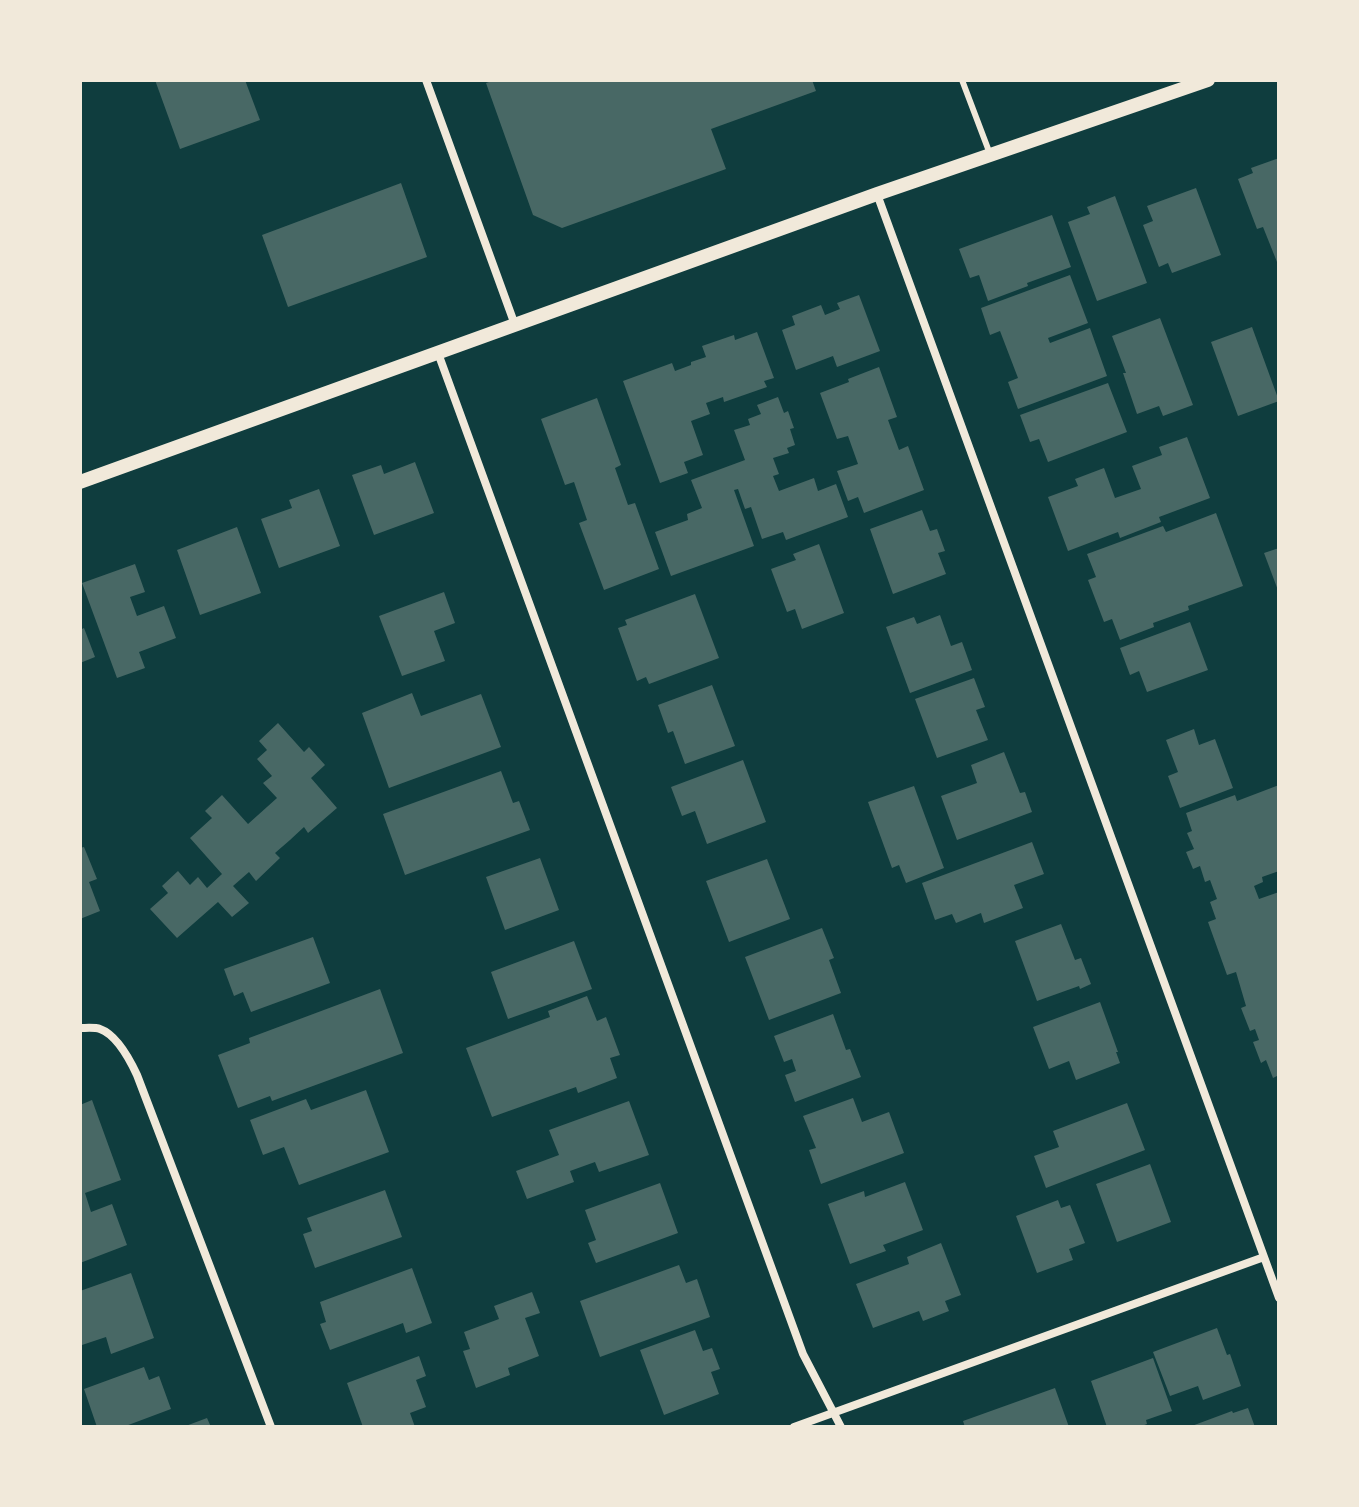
<!DOCTYPE html>
<html>
<head>
<meta charset="utf-8">
<style>
	body { margin:0 }
	#map { position:relative; width:1359px; height:1507px; overflow:hidden; background:#0f3d3e; font-family:Mulish,sans-serif }
	canvas { display:block }
	.frame { position:absolute; inset:0; border:82px solid #f1e9da; pointer-events:none }
</style>
</head>
<body>
<div id="map">
<canvas width="1359" height="1507"></canvas>
<div class="frame"></div>
</div>
<script>
const c = document.querySelector('canvas').getContext('2d');
c.lineJoin = 'round';
function paint(path, color) {
  c.fillStyle = color;
  c.fill(path, 'evenodd');
}
function stroke(path, color, width, dash) {
  c.strokeStyle = color;
  c.lineWidth = width;
  c.lineCap = dash ? 'butt' : 'round';
  c.setLineDash(dash || []);
  c.stroke(path);
}
paint(new Path2D(`
	M155,80H245L260,120L180,149Z
	M495,80H812L816,91L711,129L726,169L562,228L533,215L486,83Z
	M1279,158V267L1263,227L1257,229L1238,179L1253,173L1251,168Z
	M401,183L427,257L288,307L262,235Z
	M1196,188L1221,255L1172,273L1168,263L1159,267L1143,225L1153,221L1147,206Z
	M1115,196L1147,283L1097,301L1068,222L1090,214L1087,207Z
	M1052,215L1071,267L1027,283L1028,286L988,301L979,275L970,278L959,249Z
	M1070,275L1088,323L1048,338L1050,343L1090,328L1107,376L1018,409L1008,382L1018,378L1000,331L990,335L981,308Z
	M859,295L880,351L837,367L833,356L796,370L782,330L795,325L792,316L821,305L825,315L840,309L837,303Z
	M1160,318L1193,405L1163,416L1159,406L1137,414L1123,373H1126L1112,336Z
	M1252,327L1279,401L1238,416L1211,342Z
	M757,332L774,378L764,381L767,387L724,402L723,397L706,403L710,414L691,421L703,455L684,462L688,473L660,483L623,381L672,363L675,371L691,365V362L706,357L702,346L734,335L735,340Z
	M879,367L897,417L888,420L899,450L908,446L924,490L864,513L858,497L848,501L837,471L858,464L848,436L837,439L820,393L849,382L848,379Z
	M1108,383L1127,432L1048,462L1039,439L1030,442L1020,415Z
	M778,397L784,413L788,411L794,428L790,429L795,445L787,448L789,453L773,458L779,474L773,476L779,491L814,478L818,491L836,484L848,517L786,540L783,532L762,539L751,507L745,509L738,489L734,490L754,546L671,576L655,532L688,520L687,514L702,508L691,480L745,460L734,430L750,425L748,419L761,414L757,405Z
	M597,398L621,465L615,468L628,505L635,503L659,569L604,590L579,523L587,520L574,482L565,485L541,419Z
	M1187,437L1210,498L1159,517L1161,522L1120,538L1118,532L1068,551L1048,497L1078,486L1075,479L1104,468L1115,498L1141,489L1132,466L1162,455L1159,447Z
	M415,462L434,513L374,535L352,475L381,465L384,474Z
	M319,489L340,546L279,568L261,519L292,508L289,500Z
	M922,510L930,531L937,529L945,551L938,553L946,574L893,594L870,529Z
	M1216,513L1243,586L1188,606L1189,610L1153,623L1154,627L1120,640L1112,619L1104,622L1088,580L1096,577L1087,554L1163,526L1166,532Z
	M237,527L261,593L200,615L177,550Z
	M819,544L844,613L802,629L795,609L787,612L771,569L796,560L793,554Z
	M1279,548V593L1264,553Z
	M135,564L145,592L130,597L137,616L164,606L176,638L139,652L145,668L117,678L82,583Z
	M444,592L455,623L434,631L445,661L402,676L379,616Z
	M695,594L719,658L649,684L646,677L637,681L618,628L627,625L625,620Z
	M940,615L951,646L962,642L972,670L910,693L886,627L914,617L917,624Z
	M1190,622L1208,670L1147,692L1139,671L1130,675L1120,648Z
	M84,628L95,657L80,663V630Z
	M974,678L985,707L976,710L988,740L937,758L915,699Z
	M712,685L735,746L685,764L673,731L668,733L658,705Z
	M412,693L421,716L481,694L501,747L389,788L362,713Z
	M278,723L304,752L309,747L325,765L311,778L337,808L308,833L304,827L290,840L275,853L280,858L256,881L249,872L233,886L249,903L232,917L218,902L177,938L150,909L168,893L162,886L178,871L190,885L198,877L207,888L222,874L190,838L212,818L205,811L222,795L248,824L277,798L263,783L272,776L257,759L267,750L259,741Z
	M1194,729L1199,745L1215,739L1233,788L1180,808L1168,776L1178,772L1166,740Z
	M1004,752L1020,793L1025,792L1032,812L957,840L941,796L977,783L971,765Z
	M743,760L766,822L707,844L695,811L682,816L671,787Z
	M501,771L513,803L519,801L530,830L405,875L383,814Z
	M1279,785V871L1262,877L1263,882L1254,886L1259,899L1279,892V1075L1273,1078L1266,1060L1261,1063L1253,1042L1259,1040L1255,1029L1250,1031L1241,1008L1246,1006L1236,972L1227,975L1208,922L1216,919L1210,902L1217,899L1210,880L1205,882L1200,866L1193,869L1186,852L1194,849L1187,833L1192,831L1186,813L1235,795L1237,801Z
	M914,786L944,868L906,883L899,865L892,868L868,802Z
	M1032,842L1044,874L1014,885L1023,908L984,923L981,913L956,923L952,914L935,920L922,883Z
	M84,847L97,879L89,882L100,911L80,919V848Z
	M540,858L559,910L505,930L486,877Z
	M767,859L790,919L729,942L706,881Z
	M1061,924L1075,960L1081,958L1091,984L1080,989L1079,986L1037,1001L1015,941Z
	M822,928L834,958L829,960L841,993L769,1020L745,957Z
	M313,937L330,983L251,1012L243,992L234,996L224,969Z
	M574,941L592,989L508,1019L491,972Z
	M380,989L403,1053L272,1101L270,1096L238,1108L218,1055L250,1043L249,1038Z
	M587,996L597,1021L606,1017L620,1055L610,1058L617,1078L578,1093L576,1087L492,1117L466,1048L550,1017L548,1011Z
	M1100,1002L1118,1052H1116L1120,1063L1076,1080L1069,1061L1049,1069L1033,1027Z
	M833,1014L846,1050L850,1049L861,1077L795,1102L785,1075L796,1071L792,1059L784,1062L774,1036Z
	M366,1090L389,1152L299,1185L284,1147L263,1155L250,1120L306,1099L311,1110Z
	M853,1098L862,1122L889,1112L904,1153L821,1184L809,1150L816,1148L803,1116Z
	M92,1100L121,1180L85,1193L91,1212L112,1204L127,1245L80,1263V1105Z
	M629,1101L649,1155L599,1172L595,1162L570,1171L574,1182L527,1199L516,1171L559,1155L549,1130Z
	M1127,1103L1145,1150L1046,1188L1034,1156L1059,1147L1053,1131Z
	M1150,1164L1171,1222L1117,1242L1096,1184Z
	M905,1182L923,1230L883,1245L886,1251L850,1264L828,1204L864,1191L865,1197Z
	M660,1183L678,1233L596,1263L588,1243L596,1240L585,1210Z
	M385,1190L402,1237L315,1268L303,1234L312,1231L307,1218Z
	M1058,1200L1061,1208L1070,1205L1085,1243L1069,1249L1073,1260L1037,1273L1016,1216Z
	M941,1243L961,1295L945,1301L949,1311L923,1321L919,1311L873,1328L856,1284L909,1264L907,1257Z
	M679,1265L686,1283L697,1279L710,1317L600,1357L580,1301Z
	M412,1268L432,1323L406,1333L403,1323L330,1350L320,1324L326,1322L320,1302Z
	M131,1273L154,1338L111,1354L106,1337L82,1345L80,1341V1291Z
	M532,1292L540,1313L525,1318L539,1356L508,1368L510,1375L476,1388L463,1351L470,1349L464,1332L499,1319L494,1306Z
	M1217,1328L1227,1355L1230,1354L1241,1386L1203,1400L1198,1386L1170,1396L1153,1352Z
	M695,1330L703,1351L712,1348L720,1369L711,1372L719,1394L664,1415L640,1350Z
	M419,1356L426,1376L416,1380L426,1407L410,1413L415,1427H363L347,1383Z
	M1153,1358L1172,1411L1146,1420L1147,1424L1139,1427H1107L1091,1381Z
	M144,1367L149,1380L159,1376L171,1409L123,1427H97L84,1389Z
	M1055,1388L1069,1427H965L963,1421Z
	M1248,1408L1255,1427H1189L1232,1411L1233,1413Z
	M207,1418L211,1427H183Z`), '#486865');
stroke(new Path2D(`
	M962,80L990,154`), '#f1e9da', 6);
stroke(new Path2D(`
	M426,80L515,325
	M877,194L1279,1298
	M438,353L803,1354L841,1427
	M80,1028C86,1028 95,1027 100,1029C117,1035 130,1060 137,1075L271,1427
	M794,1427L1264,1257`), '#f1e9da', 8);
stroke(new Path2D(`
	M80,482L877,194L1208,80`), '#f1e9da', 14);
</script>
</body>
</html>
